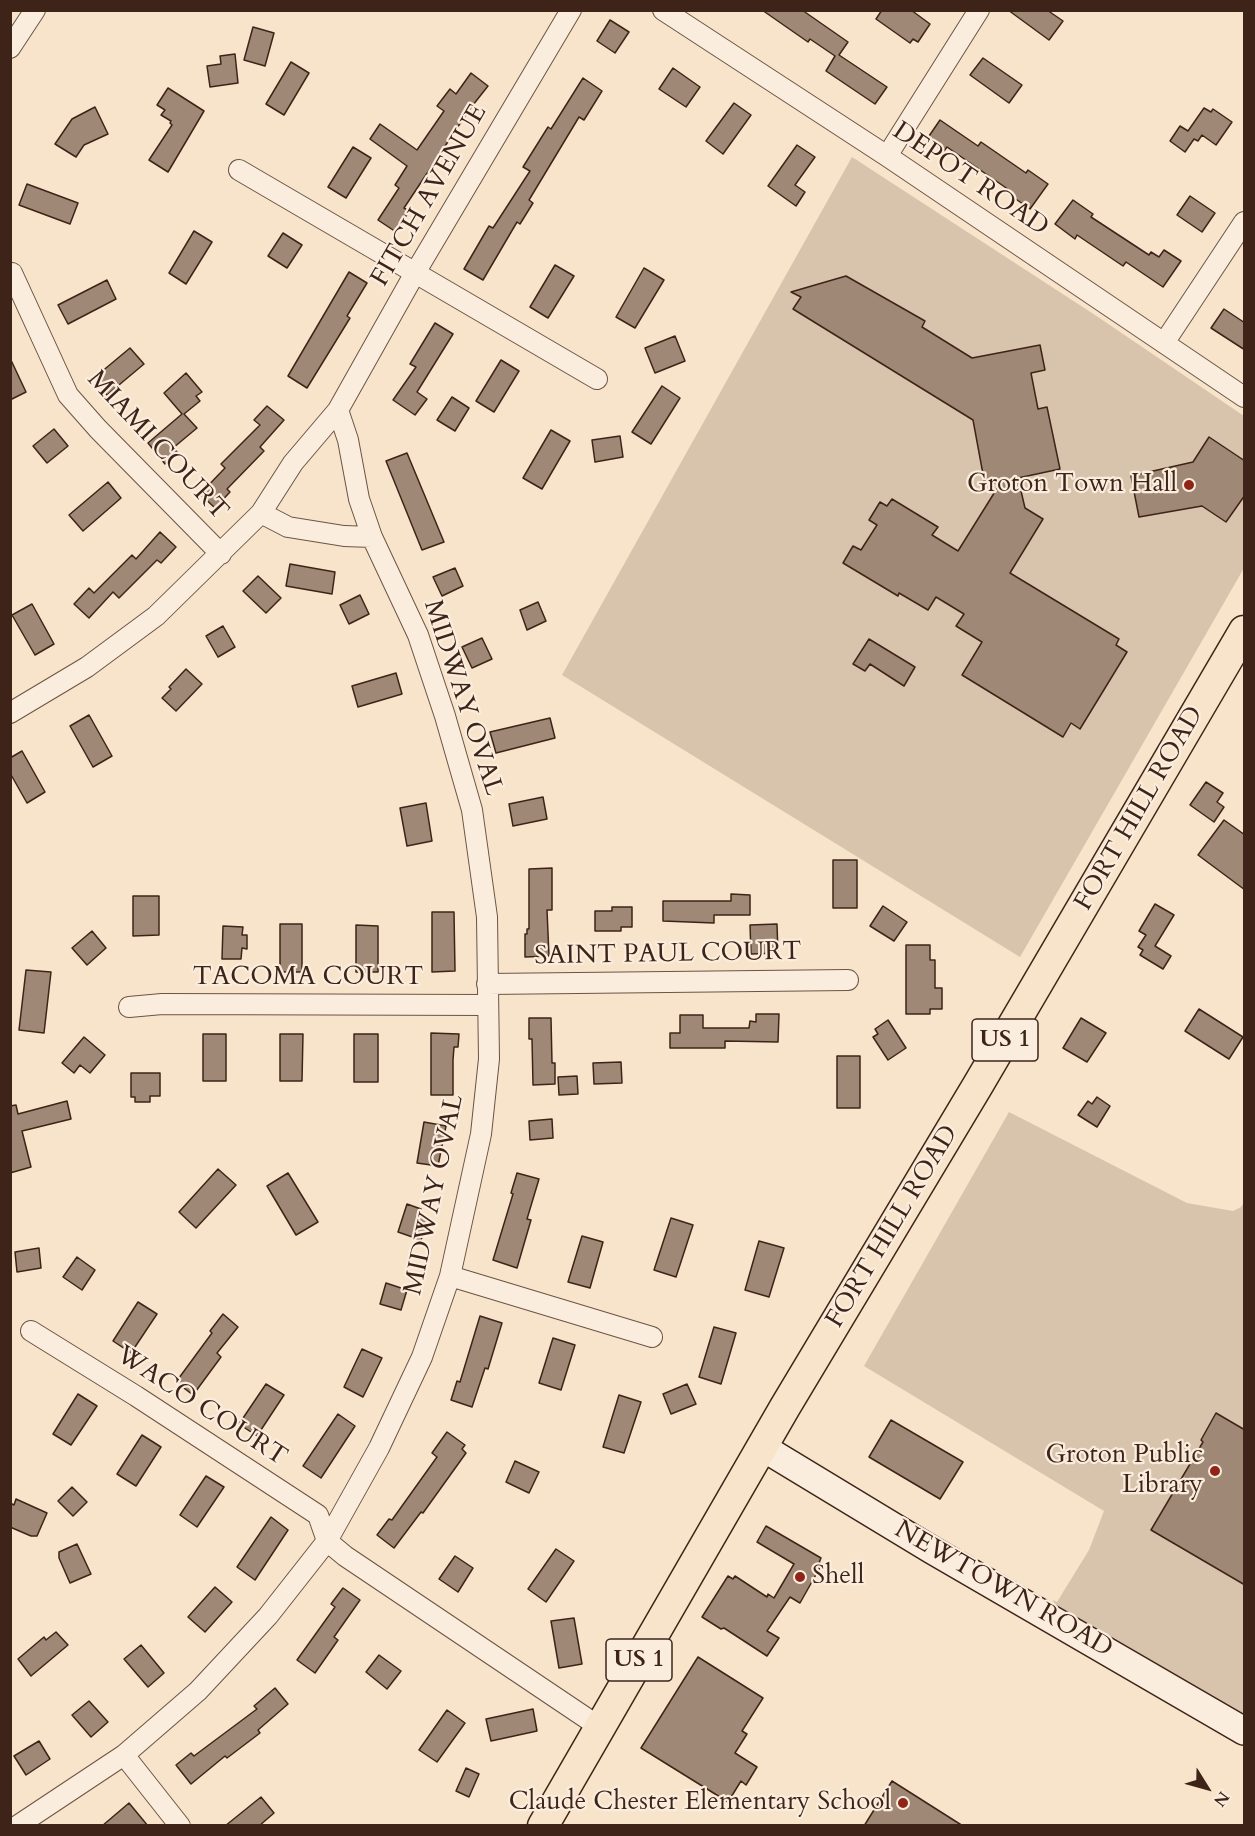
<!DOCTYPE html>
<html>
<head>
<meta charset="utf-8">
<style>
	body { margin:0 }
	#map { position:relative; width:1255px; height:1836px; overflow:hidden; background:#f8e4ca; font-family:Cardo,serif }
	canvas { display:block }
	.frame { position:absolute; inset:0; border:12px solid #3e2418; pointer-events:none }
	.north { position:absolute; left:1177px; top:1758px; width:60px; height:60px; -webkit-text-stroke:4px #faeddd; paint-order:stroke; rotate:127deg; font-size:16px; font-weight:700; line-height:24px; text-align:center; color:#3e2418 }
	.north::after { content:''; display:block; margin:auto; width:21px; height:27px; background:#3e2418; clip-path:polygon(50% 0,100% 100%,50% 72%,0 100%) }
</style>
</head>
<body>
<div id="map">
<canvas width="1255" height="1836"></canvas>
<div class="frame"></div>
<div class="north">N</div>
</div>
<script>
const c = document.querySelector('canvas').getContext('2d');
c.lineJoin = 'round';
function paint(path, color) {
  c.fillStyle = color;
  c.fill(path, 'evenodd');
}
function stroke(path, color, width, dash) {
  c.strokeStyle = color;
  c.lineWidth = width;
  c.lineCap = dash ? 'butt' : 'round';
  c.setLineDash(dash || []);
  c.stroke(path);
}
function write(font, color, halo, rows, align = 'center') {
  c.font = font + ' Cardo,serif';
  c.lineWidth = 4.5;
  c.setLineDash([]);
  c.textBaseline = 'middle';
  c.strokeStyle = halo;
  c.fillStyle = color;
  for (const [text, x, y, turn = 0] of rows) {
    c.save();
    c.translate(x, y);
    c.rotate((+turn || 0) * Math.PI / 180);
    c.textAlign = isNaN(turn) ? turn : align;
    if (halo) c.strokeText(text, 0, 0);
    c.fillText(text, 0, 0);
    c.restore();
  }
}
paint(new Path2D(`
	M852,157L1095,315L1244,416V568L1020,957L562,675Z
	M1009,1112L1187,1203L1233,1211L1241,1207L1244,1203V1731L1055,1606L1053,1600L1057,1602L1089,1550L1104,1511L864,1366Z`), '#d8c3ac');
const building = new Path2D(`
	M762,10H802L848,42L839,55L887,87L875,104L826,71L835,56L810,39L808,42Z
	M882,10H911L930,24L918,42L913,39L910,43L876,19Z
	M1008,10H1047L1063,21L1049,40Z
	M610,20L629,32L615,53L597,41Z
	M253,27L274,33L265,66L244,60Z
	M235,54L238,83L210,87L207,66L221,64L220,56Z
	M983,58L1022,85L1009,103L970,75Z
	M291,62L309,73L284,115L266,104Z
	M673,68L700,87L686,107L659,89Z
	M471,73L488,86L469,110L404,208L409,211L396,232L378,220L399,188L395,185L407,166L370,139L380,124L417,150L444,111L437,106L450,89L456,94Z
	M583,78L602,91L584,120L579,117L529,200L533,203L520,224L517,222L483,280L464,269L489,226L493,228L530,171L523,167L548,127L551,129Z
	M168,88L204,111L168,172L149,160L172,125L170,123L171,121L161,115L165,110L157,105Z
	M734,103L751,115L723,154L706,141Z
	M95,107L108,134L84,145L76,157L55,144L72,119Z
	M1204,108L1211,112L1213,109L1232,122L1216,145L1202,135L1198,141L1194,139L1185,152L1170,141L1180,126L1188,131Z
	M940,120L978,146L981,142L1026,173L1028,170L1048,184L1030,209L1010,195L1012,192L947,147L944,151L927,139Z
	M797,145L815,157L795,185L805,192L796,206L768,186Z
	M353,147L371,158L346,198L328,187Z
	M27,184L78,203L70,224L19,205Z
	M1190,196L1215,213L1202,232L1177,215Z
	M1073,200L1093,214L1091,217L1149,255L1151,252L1159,257L1164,250L1181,261L1163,287L1126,262L1123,266L1077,235L1075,239L1055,224Z
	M194,231L212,242L186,284L169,273Z
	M283,233L302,245L287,268L268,256Z
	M555,265L574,276L548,318L530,307Z
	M644,268L664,280L635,328L616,317Z
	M349,272L367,283L347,316L350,318L307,388L288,376Z
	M846,276L925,321L922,327L972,358L1040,345L1045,370L1031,373L1038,409L1047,407L1060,469L1018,478L1025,508L1043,519L1010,573L1119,639L1116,645L1127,652L1080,729L1071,723L1063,737L962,675L982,642L956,626L964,614L936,597L928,610L899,593L898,596L843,563L853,546L861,550L877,525L869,520L880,502L887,506L892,499L938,527L932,535L958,551L1001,482L985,485L973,420L793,309L801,297L791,292Z
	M107,280L116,299L68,324L58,305Z
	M1224,309L1245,323V350L1211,328Z
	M435,323L453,334L417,392L427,399L415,415L393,400L416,367L410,364Z
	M675,336L685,361L655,373L645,348Z
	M130,348L144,364L107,395L94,378Z
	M10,358L26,392L10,400Z
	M501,360L519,371L494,412L476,401Z
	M186,373L202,392L196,396L200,401L184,414L197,428L173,448L178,453L165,464L148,443L182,414L164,393Z
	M662,386L680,398L651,444L632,432Z
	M452,397L469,408L455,431L437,420Z
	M267,406L284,420L260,447L264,451L227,489L230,492L215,508L200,494L225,468L221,464L260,425L254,420Z
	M54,429L68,446L47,463L33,446Z
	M551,430L570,441L542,489L523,478Z
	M620,436L623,457L595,462L592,440Z
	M1209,437L1245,461V495L1226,522L1202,506L1139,517L1131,476L1193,462Z
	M407,453L444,542L422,550L386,461Z
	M108,482L121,498L83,531L69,515Z
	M160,532L176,547L161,563L157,560L119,598L113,592L89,618L74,604L89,588L94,593L132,555L136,559Z
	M290,564L335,572L332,594L286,586Z
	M455,568L463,586L442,596L433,577Z
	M258,576L281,598L266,613L243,591Z
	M360,595L369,614L349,624L340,605Z
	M538,602L546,621L527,630L520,610Z
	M32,604L54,644L35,655L12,615Z
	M223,626L235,647L218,657L206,636Z
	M482,638L492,659L472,668L462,647Z
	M869,639L915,667L904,686L870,664L865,671L853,664Z
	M186,669L202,684L176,711L162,698L171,689L169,687Z
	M396,673L402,694L358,707L352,686Z
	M89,715L112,756L93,767L70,726Z
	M550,718L555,738L496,753L490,732Z
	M22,751L45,792L27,803L10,773V758Z
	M1206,782L1223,793L1217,802L1224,807L1214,822L1190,805Z
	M543,797L547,819L513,826L509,804Z
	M426,803L432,841L407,846L400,808Z
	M1224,820L1245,835V890L1198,855Z
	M833,860H857V908H833Z
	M552,868V910H547L549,956L525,957V934H527V929H529V869Z
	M731,894L750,895V915H714V923L663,921V901H731Z
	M133,896H159V935L133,936Z
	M1155,904L1174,915L1155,946L1171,956L1163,969L1140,955L1143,950L1138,947L1146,935L1139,931Z
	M883,906L907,922L894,941L870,926Z
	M612,907H632V927H621V931H595V911H612Z
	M432,912H454L455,971L432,972Z
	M280,924H302V972H280Z
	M777,924L778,953L751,954L750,925Z
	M356,925L378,926V972H356Z
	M223,926L243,927L242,935H247V949L242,948L241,959H222Z
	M92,931L106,948L87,965L72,948Z
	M906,945H930V960H935V988H942V1009H930V1014H906Z
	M26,970L51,972L44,1033L19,1030Z
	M1199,1009L1243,1037L1229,1059L1185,1031Z
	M756,1014H779L778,1042L725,1041V1048H670V1033H680V1015H703V1028H749L750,1021L756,1022Z
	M529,1018H551L552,1063H555V1084L533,1085L532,1039H529Z
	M1081,1018L1106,1033L1087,1062L1063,1048Z
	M888,1020L906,1048L888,1060L873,1037L878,1034L875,1029Z
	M431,1033L459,1034L458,1047H454L453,1060V1095H431Z
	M203,1034H226V1081H203Z
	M280,1034H303L302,1081H280Z
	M354,1034H378V1082H354Z
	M84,1037L105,1055L90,1073L80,1065L74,1073L62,1063Z
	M837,1056H860V1108H837Z
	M621,1062L622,1083L594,1084L593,1063Z
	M131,1073H160V1096H150V1102H135V1097H131Z
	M577,1076L578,1094L559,1095L558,1077Z
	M1097,1097L1110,1106L1097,1127L1078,1115L1088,1101L1092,1104Z
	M67,1101L71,1119L22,1131L31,1167L10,1173V1106L16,1105L18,1114Z
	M552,1119L553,1138L530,1140L529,1121Z
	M424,1122L446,1126L438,1166L417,1163Z
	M218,1169L236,1185L196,1228L179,1212Z
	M288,1173L318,1222L296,1235L267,1186Z
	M517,1173L539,1179L527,1219L531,1220L517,1268L493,1260L513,1194L511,1193Z
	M407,1204L421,1209L419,1214L429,1218L421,1240L398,1232Z
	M671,1218L693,1225L676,1277L654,1270Z
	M582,1236L603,1242L590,1288L568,1282Z
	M759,1241L784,1248L769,1297L745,1290Z
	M39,1248L41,1268L17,1272L15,1252Z
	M77,1257L95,1270L82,1290L63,1277Z
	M386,1283L407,1290L401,1310L380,1304Z
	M138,1302L157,1314L131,1353L113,1341Z
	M223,1314L238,1327L217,1353L221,1357L193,1395L176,1382L212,1333L210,1331Z
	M480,1316L502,1323L488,1369L485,1368L472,1407L451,1400L457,1381L460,1382Z
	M714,1327L736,1333L721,1384L699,1377Z
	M553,1338L575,1345L561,1390L539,1383Z
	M362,1349L382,1358L363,1397L344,1387Z
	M266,1384L284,1395L257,1436L239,1424Z
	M687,1384L696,1404L671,1414L663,1394Z
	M78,1394L97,1406L71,1445L53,1434Z
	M619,1395L641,1402L624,1453L603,1447Z
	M1216,1413L1245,1430V1585L1151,1530L1203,1442L1201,1440Z
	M338,1414L355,1426L321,1478L303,1466Z
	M891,1420L963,1462L940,1499L869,1457Z
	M447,1432L465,1445L462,1449L466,1453L423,1513L421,1512L394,1548L377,1535L389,1519L392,1520L437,1457L432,1453Z
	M142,1435L161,1447L136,1486L117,1474Z
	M515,1461L539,1472L529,1493L506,1482Z
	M206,1476L224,1487L197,1527L180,1515Z
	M72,1487L87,1502L73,1516L58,1501Z
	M16,1499L47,1513L37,1536H31L10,1527V1503L14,1505Z
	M271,1517L288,1530L255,1580L237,1567Z
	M766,1526L821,1558L819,1563L822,1564L800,1603L790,1597L767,1631L779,1638L767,1656L724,1628L721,1629L702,1617L728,1576L733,1579L735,1576L767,1597L768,1594L774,1598L794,1564L757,1542Z
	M77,1544L91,1574L70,1583L59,1558V1552Z
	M556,1549L574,1561L546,1602L528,1589Z
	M455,1556L473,1568L458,1592L439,1579Z
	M215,1587L232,1602L205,1632L188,1617Z
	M343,1588L360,1600L334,1637L338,1640L315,1673L297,1660L335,1607L331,1604Z
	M574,1618L582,1664L559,1668L551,1621Z
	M56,1632L68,1645L31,1676L18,1659L44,1637L46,1640Z
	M141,1645L164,1673L148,1687L124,1659Z
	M379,1655L401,1671L387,1689L366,1672Z
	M698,1657L763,1698L742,1731L747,1734L735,1753L757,1767L746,1785L741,1781L728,1802L641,1748Z
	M275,1688L288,1704L258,1730L260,1733L227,1758L225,1756L191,1784L176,1765L191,1753L194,1756L257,1709L254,1706Z
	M89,1701L108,1722L91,1737L72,1715Z
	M533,1709L537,1731L491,1741L486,1719Z
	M447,1710L465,1723L437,1762L419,1750Z
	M39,1741L50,1759L26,1775L14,1756Z
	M466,1768L479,1774L469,1797L456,1791Z
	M892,1781L963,1826H864Z
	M261,1797L274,1813L259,1826H225Z
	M129,1803L148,1826H102Z`);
paint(building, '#9f8875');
stroke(building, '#3e2418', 1.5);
const minor = new Path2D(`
	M663,10L887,156L1244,397
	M10,48L35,10
	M887,156L979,10
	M239,170L597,379
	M12,273L68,395L98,429L221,554
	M1164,343L1244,222
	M261,513L288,527L344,536L372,537
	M10,713L87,667L156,616L261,513L293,463L338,410L415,273L571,10
	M487,984L848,980
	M129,1007L162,1004L488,1005
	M450,1276L652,1337
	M31,1331L136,1396L318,1515L327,1541L345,1556L601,1728
	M124,1755L180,1826
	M17,1826L124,1755L198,1691L268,1616L327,1541L379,1448L422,1357L450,1276L481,1134L489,1059L487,917L472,810L445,716L418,635L372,537L359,499L348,440L338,410`);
const secondary = new Path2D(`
	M762,1447L932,1550L1244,1731`);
const primary = new Path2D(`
	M543,1826L785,1407L978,1085L1244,631`);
stroke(minor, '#6c5444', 22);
stroke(secondary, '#3e2418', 30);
stroke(primary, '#3e2418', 33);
stroke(minor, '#faeddd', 20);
stroke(secondary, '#faeddd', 27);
stroke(primary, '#f8e4ca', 30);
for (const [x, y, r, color] of [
	[1189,485,6,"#8f2418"],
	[1215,1471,6,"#8f2418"],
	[800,1577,6,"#8f2418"],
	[903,1803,6,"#8f2418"]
]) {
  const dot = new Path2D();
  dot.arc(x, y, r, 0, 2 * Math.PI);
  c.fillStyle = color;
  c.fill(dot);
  stroke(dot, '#faeddd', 2);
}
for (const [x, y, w] of [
	[1005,1040,66],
	[639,1660,66]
]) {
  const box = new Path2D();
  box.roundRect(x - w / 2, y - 21, w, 42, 4.5);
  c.fillStyle = '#faeddd';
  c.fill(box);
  stroke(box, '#3e2418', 1.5);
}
write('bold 24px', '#3e2418', null, [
	["US 1",1005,1040],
	["US 1",639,1660]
]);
write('26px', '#3e2418', '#faeddd', [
	["DEPOT ROAD",970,180,34],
	["FITCH AVENUE",430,196,-60],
	["MIAMI COURT",157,446,47],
	["MIDWAY OVAL",462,698,72],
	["FORT HILL ROAD",1140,809,-60],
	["SAINT PAUL COURT",668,955,-1],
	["TACOMA COURT",308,978],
	["MIDWAY OVAL",435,1195,-78],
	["FORT HILL ROAD",893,1227,-59],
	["WACO COURT",201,1407,33],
	["NEWTOWN ROAD",1003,1590,30]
]);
write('26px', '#3e2418', '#faeddd', [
	["Groton Town Hall",1177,485],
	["Groton Public",1203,1456],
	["Library",1203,1486],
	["Shell",812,1577,"left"],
	["Claude Chester Elementary School",891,1803]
], 'right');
</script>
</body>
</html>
